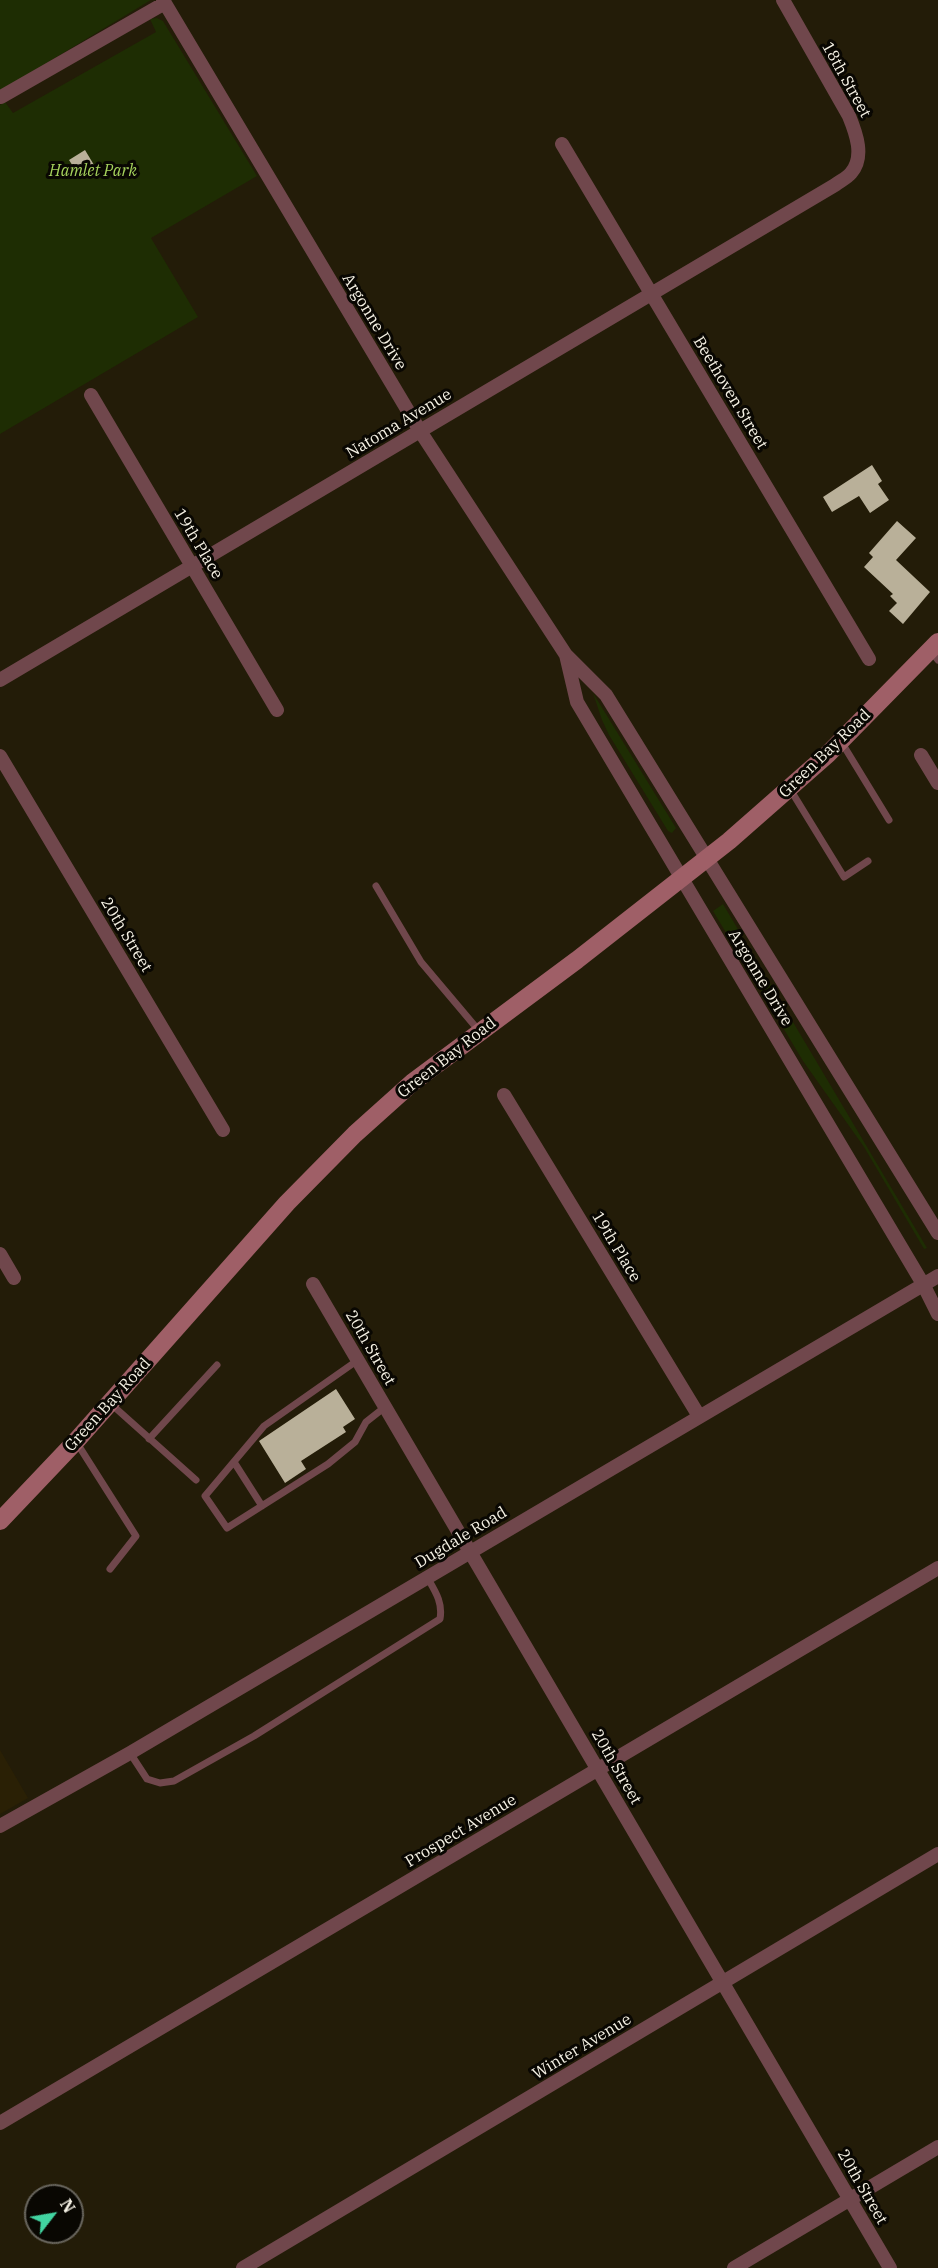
<!DOCTYPE html>
<html>
<head>
<meta charset="utf-8">
<style>
	body { margin:0 }
	#map { position:relative; width:938px; height:2268px; overflow:hidden; background:#231c08; font-family:"IBM Plex Serif",serif }
	canvas { display:block }
	.north { position:absolute; left:24px; top:2184px; width:60px; height:60px; box-sizing:border-box; background:#090702; border:2px solid #68655d; border-radius:50%; rotate:59deg; font-size:16px; font-weight:700; line-height:24px; text-align:center; color:#f6f2e5 }
	.north::after { content:''; display:block; margin:auto; width:21px; height:27px; background:#42d4a1; clip-path:polygon(50% 0,100% 100%,50% 72%,0 100%) }
</style>
</head>
<body>
<div id="map">
<canvas width="938" height="2268"></canvas>
<div class="north">N</div>
</div>
<script>
const c = document.querySelector('canvas').getContext('2d');
c.lineJoin = 'round';
function paint(path, color) {
  c.fillStyle = color;
  c.fill(path, 'evenodd');
}
function stroke(path, color, width, dash) {
  c.strokeStyle = color;
  c.lineWidth = width;
  c.lineCap = dash ? 'butt' : 'round';
  c.setLineDash(dash || []);
  c.stroke(path);
}
function write(font, color, halo, rows, align = 'center') {
  c.font = font + ' "IBM Plex Serif",serif';
  c.lineWidth = 6;
  c.setLineDash([]);
  c.textBaseline = 'middle';
  c.strokeStyle = halo;
  c.fillStyle = color;
  for (const [text, x, y, turn = 0] of rows) {
    c.save();
    c.translate(x, y);
    c.rotate((+turn || 0) * Math.PI / 180);
    c.textAlign = isNaN(turn) ? turn : align;
    if (halo) c.strokeText(text, 0, 0);
    c.fillText(text, 0, 0);
    c.restore();
  }
}
paint(new Path2D(`
	M0,1750L28,1798L0,1814Z`), '#2a2005');
paint(new Path2D(`
	M0,0H151L0,91Z
	M157,18L163,21L257,176L151,238L198,317L0,434V105L5,102L13,113L156,32L150,19Z
	M593,693L676,828L672,833L668,831L609,735L602,720Z
	M723,904L927,1248L924,1249L864,1147L803,1061L713,911Z`), '#1e2d03');
paint(new Path2D(`
	M85,150L94,165L78,174L69,160Z
	M872,465L882,481L878,484L889,500L870,513L859,496L832,512L823,497Z
	M897,521L916,538L896,560L930,592L903,624L889,611L897,603L890,596L893,594L864,567L873,557L869,553Z
	M336,1389L355,1419L343,1427L346,1432L301,1461L306,1469L285,1483L259,1441Z`), '#b9b099');
stroke(new Path2D(`
	M930,650L938,660
	M842,743L889,820
	M790,789L844,877L868,861
	M376,886L421,962L480,1032
	M358,1360L264,1426L205,1496L227,1528L328,1464L355,1442L366,1422L385,1407
	M111,1404L196,1480
	M149,1439L217,1365
	M77,1443L136,1536L110,1569
	M234,1462L262,1506
	M130,1753L147,1779L160,1783L174,1781L254,1736L440,1619C443,1602 435,1591 427,1577`), '#70474c', 7);
stroke(new Path2D(`
	M163,0L420,431L566,655L606,695L938,1233
	M1,97L165,3
	M562,144L869,659
	M91,395L277,710
	M566,655L577,702L923,1284L938,1314
	M0,680L835,185C840,181 847,178 851,173C865,157 856,133 849,116L783,0
	M921,755L938,783
	M0,756L223,1130
	M504,1095L699,1416
	M0,1254L14,1278
	M313,1284L890,2268
	M0,1826L130,1753L938,1276
	M0,2123L938,1568
	M243,2268L938,1854
	M734,2268L938,2147`), '#70474c', 14);
stroke(new Path2D(`
	M0,1521L76,1441L287,1203L355,1134L413,1082L577,960L729,841L828,754L938,642`), '#9f5f67', 18);
write('16px', '#f6f2e5', '#090702', [
	["18th Street",846,80,61],
	["Argonne Drive",374,322,59],
	["Beethoven Street",730,393,59],
	["Natoma Avenue",399,424,-31],
	["19th Place",198,544,59],
	["Green Bay Road",825,754,-44],
	["20th Street",126,935,59],
	["Argonne Drive",760,978,59],
	["Green Bay Road",447,1058,-38],
	["19th Place",616,1247,59],
	["20th Street",370,1348,60],
	["Green Bay Road",108,1405,-48],
	["Dugdale Road",461,1538,-31],
	["20th Street",616,1767,60],
	["Prospect Avenue",461,1831,-31],
	["Winter Avenue",582,2047,-31],
	["20th Street",862,2187,60]
]);
write('italic 16px', '#a5d25c', '#090702', [
	["Hamlet Park",93,171]
]);
</script>
</body>
</html>
